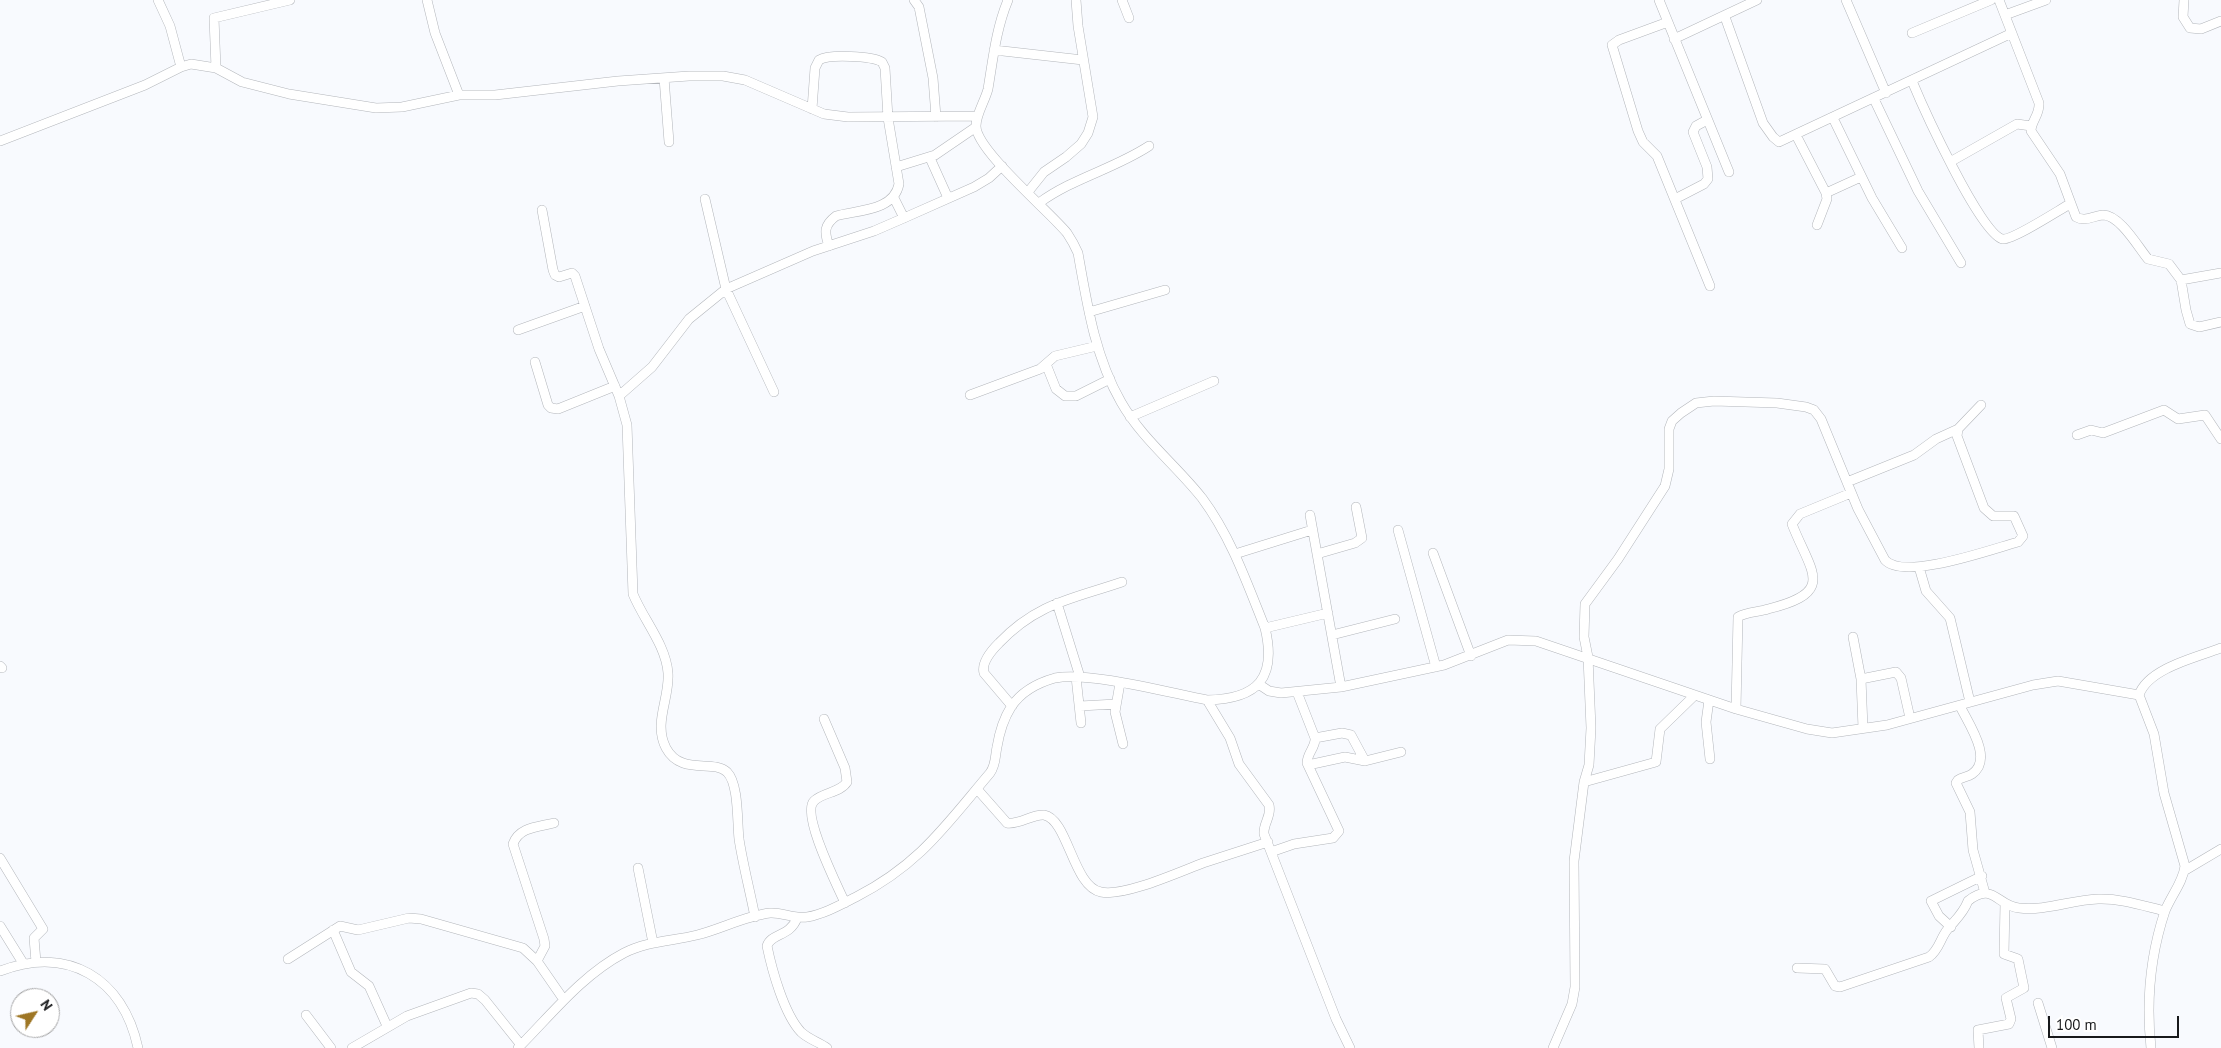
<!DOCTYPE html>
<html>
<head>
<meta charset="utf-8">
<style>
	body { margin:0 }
	#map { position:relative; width:2221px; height:1048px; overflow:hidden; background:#f8fafe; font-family:"PT Sans",sans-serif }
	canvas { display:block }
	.north { position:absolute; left:10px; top:988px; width:50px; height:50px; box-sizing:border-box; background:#fff; border:1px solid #a3a3a4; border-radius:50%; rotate:55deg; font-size:14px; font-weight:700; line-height:20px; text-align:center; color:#18191b }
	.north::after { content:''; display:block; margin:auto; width:18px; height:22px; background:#9e7624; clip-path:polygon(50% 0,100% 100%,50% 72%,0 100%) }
	.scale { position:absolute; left:2048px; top:1016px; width:131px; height:22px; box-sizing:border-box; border:2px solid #18191b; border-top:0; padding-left:6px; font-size:15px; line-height:18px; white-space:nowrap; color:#18191b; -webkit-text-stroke:4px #fff; paint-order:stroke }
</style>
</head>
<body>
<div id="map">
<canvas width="2221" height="1048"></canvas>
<div class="north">N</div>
<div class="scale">100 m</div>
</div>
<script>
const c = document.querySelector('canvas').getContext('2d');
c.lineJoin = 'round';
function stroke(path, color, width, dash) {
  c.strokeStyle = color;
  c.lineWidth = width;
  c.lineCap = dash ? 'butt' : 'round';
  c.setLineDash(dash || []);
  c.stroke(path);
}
const minor = new Path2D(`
	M158,0L170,26L181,67
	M427,0L435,33L459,95
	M914,0L919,7L933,78L936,117
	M1122,0L1129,18
	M1659,0L1729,172
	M1846,0L1886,93
	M1999,0L2039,103C2040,115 2031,121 2031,131L2060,174L2076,217C2085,222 2093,216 2103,215C2120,215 2138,247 2148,259L2169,264L2181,280L2221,273
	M2184,0L2183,17L2190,28L2201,29L2221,21
	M2005,15L2046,0
	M1725,17L1763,123L1773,137L1779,142L2012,33
	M1668,22L1619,40L1612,45L1638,131L1643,142L1657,156L1710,286
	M1912,33L1991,0
	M1674,39L1757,0
	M994,50L1083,60
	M216,68L214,18L290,0
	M664,78L669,142
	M1912,81C1922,105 1981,236 2003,239C2013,240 2059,210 2070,204
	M1874,99L1918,191L1961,263
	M812,109L815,68L819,60C829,54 872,56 882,62L885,68L888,118L899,184C894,211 858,210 836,216C824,225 824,232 829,246
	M1833,118L1872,198L1902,248
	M1796,135L1826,193L1827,199L1817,225
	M0,141L145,85L181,67L191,64L216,68L242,82L289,94L376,108L402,107L459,95H495L618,81L689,76H723L745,80L824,114L848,117L978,116
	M930,158L948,198
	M1950,162L2017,124L2031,126
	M896,167L935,155L976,127
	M1028,192L1044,172L1066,157L1081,144L1088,133L1093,117L1078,26L1076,0
	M1826,193L1861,177
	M894,198L904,218
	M705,199L726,289L774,392
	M1675,199L1704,184L1708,179L1707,167L1693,132L1696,126L1707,120
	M1039,203C1073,178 1114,169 1149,146
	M542,210L553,270L555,275L559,277L572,273L575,276L599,349L619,396L627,425L633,594C643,619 666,645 668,673C670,698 653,723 666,748C681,776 713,759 727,772C739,784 737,822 739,839C743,865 750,891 755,917
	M2181,280L2186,310L2190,324L2199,327L2221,322
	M1089,312L1165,290
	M518,330L585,306
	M535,362L548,405L551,408L558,409L615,386
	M1046,364L1056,389L1065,396H1076L1110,379
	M970,395L1040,369L1055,356L1097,346
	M619,396L652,367L689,319L726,289L813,251L874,231L904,218L974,187L989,178L1002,166
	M1130,417L1214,381
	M2077,435L2091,430L2103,433L2164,410L2178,419L2205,415L2221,439
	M1847,482L1914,455L1936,439L1958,429
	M1310,515L1341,687
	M1398,530L1436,667
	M1433,553L1471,656
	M1235,554L1312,530
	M1317,554L1355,543L1362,538L1356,507
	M1919,567L1926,591L1950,618L1970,702
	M1057,603L1080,677
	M1265,628L1328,613
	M1332,635L1395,619
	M1853,637L1861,679L1863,728
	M0,666L2,668
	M1076,677L1081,723
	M1861,679L1896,672L1901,678L1910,718
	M1120,683L1115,712L1123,744
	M1260,685L1269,691L1281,693L1341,687L1444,665L1508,640L1536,641L1736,709L1807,729L1832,733L1887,725L2033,685L2058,681L2139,695
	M1207,700L1230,738L1239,764L1269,805C1272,816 1263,823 1264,834L1336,1019L1350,1048
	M1709,700L1706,722L1710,759
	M1012,706L984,673C981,662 992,650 999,643C1037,603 1072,599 1122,582
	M1080,706L1116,704
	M1960,706C1968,723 1994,759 1972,774C1968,777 1962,777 1958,780L1956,783L1970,812L1973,850L1985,893
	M1736,709L1738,617C1746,612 1759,612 1768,609C1837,592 1811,573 1792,524L1800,514L1851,493
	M824,719L845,768L847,782C840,793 823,792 814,801C801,814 837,885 845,903
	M1315,738L1342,733L1351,735L1365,761
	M1308,765L1345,757L1365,761L1401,752
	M1584,782L1656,762L1660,729L1695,695
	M977,789L1007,823C1019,825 1032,814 1044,815C1068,819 1073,887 1101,892C1124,897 1179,872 1203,863C1224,856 1246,849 1268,842
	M1271,852L1294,844L1333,838L1339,831L1307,763C1307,753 1316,747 1315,738L1297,692
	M0,858L43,929L34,938L36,962
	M638,868L653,943
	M2184,871L2221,849
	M797,918C790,937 771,933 767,946C772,970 784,1014 801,1032C808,1039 819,1042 827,1048
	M0,926L23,963
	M1951,927L1939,916L1931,901L1982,876
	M333,930L351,972L369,986L387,1026
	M288,959L340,926L358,930L409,918L421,919L523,948L537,961L564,1000
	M537,961L545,946L544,939L513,844C519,827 538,827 554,823
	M1797,968L1825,969L1835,986L1840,987L1929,957C1939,950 1940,939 1947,930C1955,920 1963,914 1968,901C1993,881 1997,906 2019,908C2046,911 2071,900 2098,899C2120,898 2144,906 2165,911
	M0,971C68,945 123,978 138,1048
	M2038,1003L2052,1048
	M306,1015L331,1048
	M352,1048L407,1016L471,993L478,994L485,1000L521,1045
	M518,1048C551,1015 582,975 624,953C647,941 673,941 697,935C721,929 745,916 770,913C782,912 794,919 807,917C824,914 840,905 856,897C920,864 945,826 990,773C996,765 995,756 997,747C999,735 1004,718 1011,707C1021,692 1037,683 1055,678C1088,671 1170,693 1207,700C1258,699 1277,678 1265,628C1247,583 1231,537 1202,498C1176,465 1142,439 1121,402C1095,357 1087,304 1078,253C1075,246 1071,239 1067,233C1049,211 976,150 976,126C976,114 985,101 988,89C993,59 996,29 1008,0
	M1553,1048L1572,1004L1575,987L1574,861L1584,782L1589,765L1591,728L1588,657L1584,637L1585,604L1618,559L1665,486L1669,469V429L1672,421L1681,413L1696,403L1714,401L1777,403L1806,407L1814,410L1821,419L1858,509L1885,560C1904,581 1992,549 2018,542L2023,536L2014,516H1993L1984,508L1957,436L1958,429L1981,405
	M1979,1048L1978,1030L2009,1024L2011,1019L2006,998L2024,988L2018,959L2004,954L2005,903
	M2151,1048C2146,1001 2150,956 2165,911C2171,896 2183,882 2185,866L2164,793L2154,734L2139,695C2148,668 2198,657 2221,648`);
stroke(minor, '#b3b6bb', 10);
stroke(minor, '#fff', 9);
</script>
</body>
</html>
